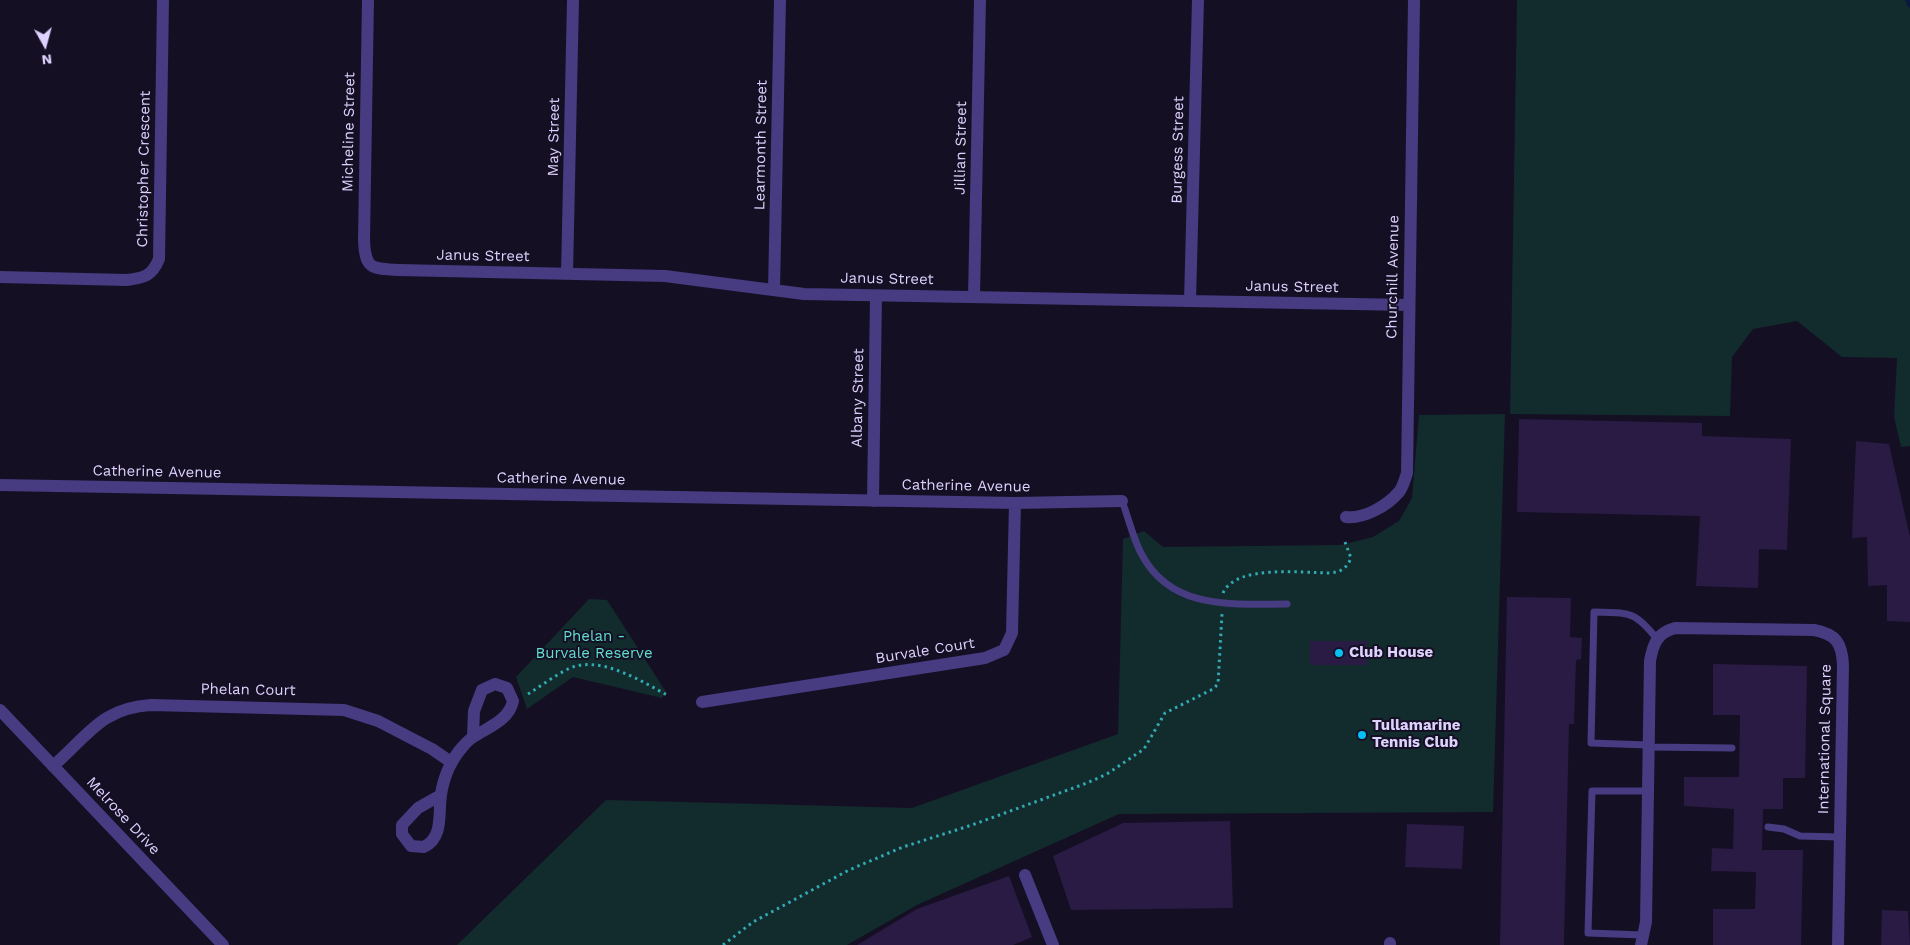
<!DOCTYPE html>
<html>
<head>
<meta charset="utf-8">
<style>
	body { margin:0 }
	#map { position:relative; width:1910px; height:945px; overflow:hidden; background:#150f24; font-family:"Work Sans",sans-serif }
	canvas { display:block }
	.north { position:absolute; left:20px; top:20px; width:50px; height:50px; -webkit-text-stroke:4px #150f24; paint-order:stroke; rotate:173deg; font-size:14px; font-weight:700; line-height:20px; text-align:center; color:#ddd2fe }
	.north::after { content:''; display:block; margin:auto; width:18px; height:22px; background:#ddd2fe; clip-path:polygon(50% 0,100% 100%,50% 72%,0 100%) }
</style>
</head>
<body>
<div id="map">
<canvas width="1910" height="945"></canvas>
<div class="north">N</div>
</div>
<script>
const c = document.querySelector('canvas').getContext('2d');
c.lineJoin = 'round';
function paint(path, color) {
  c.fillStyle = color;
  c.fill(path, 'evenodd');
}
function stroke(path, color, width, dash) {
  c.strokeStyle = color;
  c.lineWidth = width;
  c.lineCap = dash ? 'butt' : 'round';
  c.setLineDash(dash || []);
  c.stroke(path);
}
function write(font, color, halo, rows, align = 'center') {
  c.font = font + ' "Work Sans",sans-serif';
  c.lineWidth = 4;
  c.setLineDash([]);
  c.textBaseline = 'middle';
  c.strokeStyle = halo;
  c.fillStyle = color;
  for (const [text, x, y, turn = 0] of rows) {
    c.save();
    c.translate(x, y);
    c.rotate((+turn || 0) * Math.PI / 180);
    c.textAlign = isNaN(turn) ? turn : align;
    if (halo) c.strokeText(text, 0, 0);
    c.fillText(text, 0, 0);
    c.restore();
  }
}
paint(new Path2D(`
	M1517,0H1910V446L1901,447L1894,417L1897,358L1842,357L1797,321L1753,329L1732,357L1730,416L1510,414Z
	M1505,414L1493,812L1119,814L917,905L847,945H457L606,800L912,808L1118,734L1123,539L1144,531L1163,547L1341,545L1373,537L1399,521L1412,498L1419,415Z
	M589,599L607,600L666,692L662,698L573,677L527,709L516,677Z`), '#122b2d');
stroke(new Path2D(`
	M1908,0L1910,5`), '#0b1840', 5);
paint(new Path2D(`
	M1519,419L1702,423V436L1791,439L1787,550L1759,549L1758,588L1696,586L1700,516L1517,512Z
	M1856,441L1889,444L1910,537V622L1887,621V585L1868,586L1867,537L1852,538Z
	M1507,597L1571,598L1570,637L1582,638L1581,659L1576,660L1574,724H1569L1564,945H1500Z
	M1310,641H1367V665H1310Z
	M1713,664L1807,666L1805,778H1783V809H1763L1762,850H1803L1801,945H1713V909H1755L1756,872L1711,871L1712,848L1733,849L1734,809L1684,806V777H1739L1740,715H1713Z
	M1230,821L1233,908L1071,910L1053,856L1123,823Z
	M1407,824L1464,826L1462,869L1405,867Z
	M1009,876L1032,937L1013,945H857L917,909Z
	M1882,910L1908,911L1910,945H1881Z`), '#291b44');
stroke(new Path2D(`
	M1223,593C1236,564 1303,573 1330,573C1341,572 1347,568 1351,558L1345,542
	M528,694C541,686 554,676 568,669C599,654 641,681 667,695
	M723,945L753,922L849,870L903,847L972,825L1087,783L1107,774L1144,749L1165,713L1213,689L1218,684L1222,614`), '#32aab3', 3, [2.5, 4]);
stroke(new Path2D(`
	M1122,501C1129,519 1133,539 1142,555C1172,611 1234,604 1287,604
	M1648,745L1591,743L1594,612C1629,613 1634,610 1657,639
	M1648,747L1732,748
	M1768,827L1784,829L1800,836L1840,837
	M1643,935L1588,933L1592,791H1647`), '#473b81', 7);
stroke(new Path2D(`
	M368,0L364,239C365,269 371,269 399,270L665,276L804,294L1408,305
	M567,274L573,0
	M0,277L127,280C144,278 152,276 159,259L163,0
	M774,290L780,0
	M974,297L980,0
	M1190,301L1198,0
	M0,485L1015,503L1122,501
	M873,501L876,296
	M1346,517C1364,519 1387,506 1399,492C1403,487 1405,479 1407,473L1414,0
	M702,702L985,658L1004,650L1012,633L1015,503
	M53,766C88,736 101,708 151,705L344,710L378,721L432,749L451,762
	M441,795L418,808L402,825V834L411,846L424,847C444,837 438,813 441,795C442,785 447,770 452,762C456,754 467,740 475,736C489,727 509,720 513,701L507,688L495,684L482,690L474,711L473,736
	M1025,875L1053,945
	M1390,945V943
	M1641,945L1646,922L1650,661C1653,644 1657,633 1675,628L1814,630C1836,634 1842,643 1843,665L1838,945`), '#473b81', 12);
stroke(new Path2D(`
	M0,710L223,945`), '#473b81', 12);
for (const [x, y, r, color] of [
	[1339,653,5,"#06c0f6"],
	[1362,735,5,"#06c0f6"]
]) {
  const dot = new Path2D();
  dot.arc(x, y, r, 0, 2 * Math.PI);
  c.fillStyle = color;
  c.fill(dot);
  stroke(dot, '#150f24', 2);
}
write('15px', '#ddd2fe', '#150f24', [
	["Micheline Street",349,132,-89],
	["May Street",554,137,-89],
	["Learmonth Street",761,145,-89],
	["Jillian Street",961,148,-89],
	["Burgess Street",1178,150,-89],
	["Christopher Crescent",144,169,-89],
	["Janus Street",483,256,1],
	["Churchill Avenue",1393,277,-89],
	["Janus Street",887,279,1],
	["Janus Street",1292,287,1],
	["Albany Street",858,398,-89],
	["Catherine Avenue",157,472,1],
	["Catherine Avenue",561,479,1],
	["Catherine Avenue",966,486,1],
	["Burvale Court",925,651,-9],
	["Phelan Court",248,690,1],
	["International Square",1825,739,-89],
	["Melrose Drive",123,816,47]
]);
write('15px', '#60ddcd', '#150f24', [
	["Phelan -",594,637],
	["Burvale Reserve",594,654]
]);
write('bold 15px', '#ddd2fe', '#150f24', [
	["Club House",1349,653],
	["Tullamarine",1372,726],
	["Tennis Club",1372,743]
], 'left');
</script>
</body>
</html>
